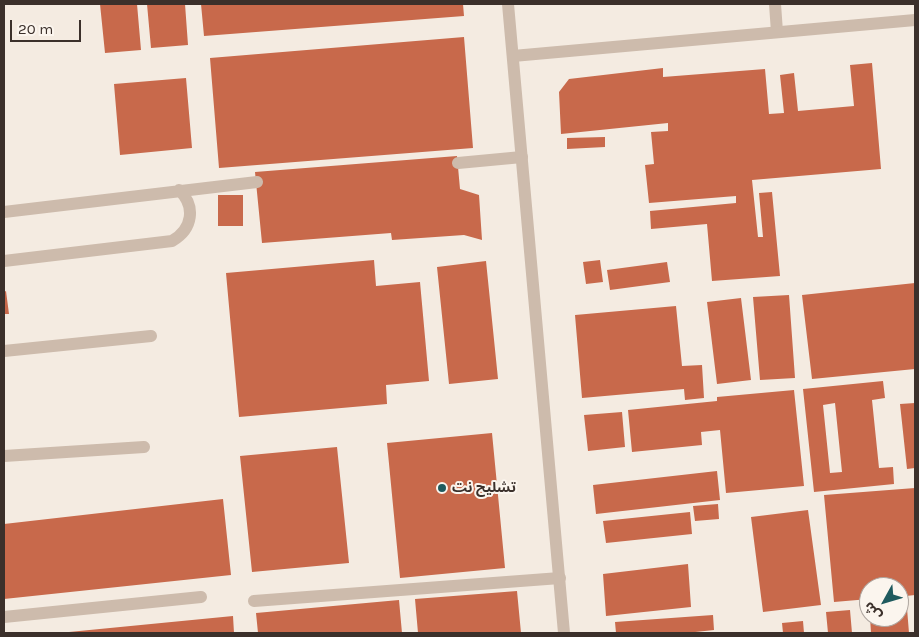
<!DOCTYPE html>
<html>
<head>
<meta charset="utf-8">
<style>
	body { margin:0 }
	#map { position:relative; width:919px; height:637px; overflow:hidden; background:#f4ebe1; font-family:Karla,"Noto Sans Arabic",sans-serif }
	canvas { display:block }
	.frame { position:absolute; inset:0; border:5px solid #3b302b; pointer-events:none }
	.north { position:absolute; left:859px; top:577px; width:50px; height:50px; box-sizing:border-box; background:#fbf5ee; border:1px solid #aea6a0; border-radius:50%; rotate:231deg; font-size:14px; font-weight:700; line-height:20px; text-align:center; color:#3b302b }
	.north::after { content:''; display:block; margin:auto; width:18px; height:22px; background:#1f5a5e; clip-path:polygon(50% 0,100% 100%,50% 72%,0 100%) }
	.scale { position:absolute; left:10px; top:20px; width:71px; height:22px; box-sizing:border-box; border:2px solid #3b302b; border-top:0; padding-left:6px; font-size:15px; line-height:18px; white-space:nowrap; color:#3b302b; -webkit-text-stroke:4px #fbf5ee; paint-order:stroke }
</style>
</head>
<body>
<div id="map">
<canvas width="919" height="637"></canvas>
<div class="frame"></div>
<div class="north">ش</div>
<div class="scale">20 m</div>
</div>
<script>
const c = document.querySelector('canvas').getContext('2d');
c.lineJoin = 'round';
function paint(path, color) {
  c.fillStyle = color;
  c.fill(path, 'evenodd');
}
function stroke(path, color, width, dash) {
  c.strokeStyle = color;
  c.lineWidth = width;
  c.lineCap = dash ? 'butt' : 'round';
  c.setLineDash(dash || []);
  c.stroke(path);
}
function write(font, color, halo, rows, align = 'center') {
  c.font = font + ' Karla,"Noto Sans Arabic",sans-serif';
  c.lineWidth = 4;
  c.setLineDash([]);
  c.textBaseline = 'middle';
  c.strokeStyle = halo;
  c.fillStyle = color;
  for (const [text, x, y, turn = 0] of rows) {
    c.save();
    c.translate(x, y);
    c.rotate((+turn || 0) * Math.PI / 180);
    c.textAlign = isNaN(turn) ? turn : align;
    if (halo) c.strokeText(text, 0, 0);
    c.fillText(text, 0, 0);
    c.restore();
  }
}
paint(new Path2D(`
	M100,4H137L141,50L105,53Z
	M147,4H185L188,45L151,48Z
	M201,4H463L464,16L204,36Z
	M464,37L473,148L219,168L210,58Z
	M872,63L881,169L752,180L758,237H763L759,193L772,192L780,276L712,281L707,224L651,229L650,211L736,203V196L649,203L645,165L654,164L651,132L668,131V123L561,134L559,92L569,79L663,68V77L765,69L769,114L784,113L780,75L794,73L798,111L854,106L850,65Z
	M186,78L192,148L120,155L114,84Z
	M605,137V147L567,149V138Z
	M457,156L460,189L479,195L482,240L464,235L392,240L391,233L262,243L255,172Z
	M218,195H243V226H218Z
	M374,260L376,286L420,282L429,381L386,385L387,404L239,417L226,273Z
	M600,260L603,282L586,284L583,262Z
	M486,261L498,379L449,384L437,267Z
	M667,262L670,282L610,290L607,270Z
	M915,283V369L812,379L802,295Z
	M6,291L9,314H4V292Z
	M789,295L795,378L760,380L753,297Z
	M741,298L751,380L717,384L707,302Z
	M676,306L682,366L702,365L704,398L685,400L684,389L582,398L575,315Z
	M883,381L885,398L872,400L879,468L893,467L894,484L814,492L803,389ZM835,403L842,472L830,473L823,405Z
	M794,390L804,486L726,493L720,430L701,432L702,445L632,452L628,410L717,401V397Z
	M915,403V468L907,469L900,404Z
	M622,412L625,447L588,451L584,415Z
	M492,433L505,568L400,578L387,443Z
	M337,447L349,563L252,572L240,456Z
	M717,471L720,500L596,514L593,485Z
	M915,488V595L906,596L909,633H871L870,617H899V587H869V599L834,602L824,495Z
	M223,499L231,575L4,599V524Z
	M718,504L719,519L695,521L693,506Z
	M808,510L821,605L763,612L751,517Z
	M690,512L692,534L606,543L603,521Z
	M688,564L691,607L606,616L603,574Z
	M517,591L521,633H418L415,599Z
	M399,600L402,633H258L256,613Z
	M850,610L852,633H828L826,612Z
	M713,615L714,630L686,633H616L615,622Z
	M233,616L234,633H69V632Z
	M803,621L804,633H783L782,623Z`), '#c8694b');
stroke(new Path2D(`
	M775,4L777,32
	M458,163L522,157
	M4,212L257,182
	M4,261L172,241C193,229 196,206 179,190
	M4,351L151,336
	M4,456L144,447
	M254,601L560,578
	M4,617L201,597`), '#cdbbac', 12);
stroke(new Path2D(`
	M508,4L564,633
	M513,56L915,20`), '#cdbbac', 12);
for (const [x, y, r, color] of [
	[442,488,5,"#1f5a5e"]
]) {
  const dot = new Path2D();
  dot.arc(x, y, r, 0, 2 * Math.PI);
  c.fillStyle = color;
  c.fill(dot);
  stroke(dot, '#fbf5ee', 2);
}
write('bold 14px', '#3b302b', '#fbf5ee', [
	["تشليح نت",452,488]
], 'left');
</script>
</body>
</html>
